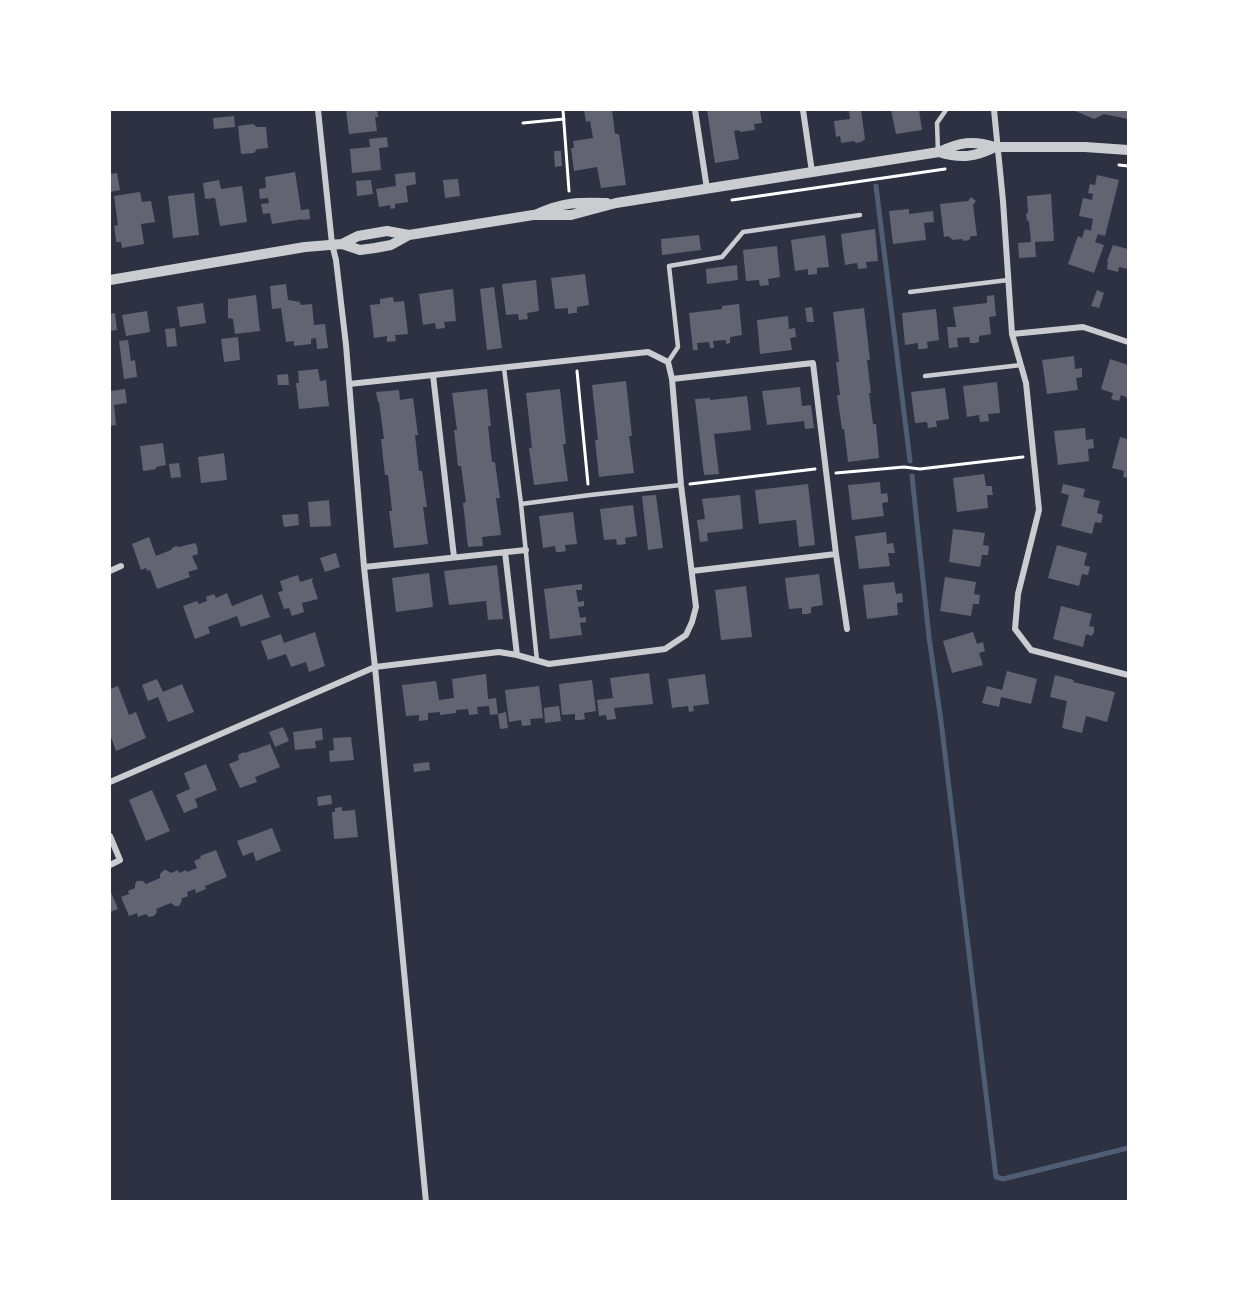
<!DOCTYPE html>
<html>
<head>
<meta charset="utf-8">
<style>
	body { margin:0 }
	#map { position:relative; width:1238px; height:1311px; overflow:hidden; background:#2d3142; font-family:"Roboto Condensed",sans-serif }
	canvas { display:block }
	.frame { position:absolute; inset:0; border:111px solid #fff; pointer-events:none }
</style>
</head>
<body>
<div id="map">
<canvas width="1238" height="1311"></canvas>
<div class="frame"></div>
</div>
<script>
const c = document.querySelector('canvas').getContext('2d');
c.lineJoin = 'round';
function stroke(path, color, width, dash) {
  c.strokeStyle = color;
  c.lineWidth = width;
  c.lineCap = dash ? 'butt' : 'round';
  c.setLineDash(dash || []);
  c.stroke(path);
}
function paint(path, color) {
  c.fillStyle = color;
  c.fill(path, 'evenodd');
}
stroke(new Path2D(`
	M876,186L910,461
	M912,476L929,637L941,721L996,1177L1003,1179L1128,1148`), '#4f5d75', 5);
paint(new Path2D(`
	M357,110H377L378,117H375L377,131L349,134L346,111Z
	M584,110H612L615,134H619L626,185L601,188L597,167L574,171L571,148H574L573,141L593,138L590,121L586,122Z
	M707,110H760L762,123L754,124L755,130L740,132L739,130L734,131L739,159L715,163Z
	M849,110H861L865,139L861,142L856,143L854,141L841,143L840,136L836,137L834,121L850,119Z
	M891,110H919L922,130L896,134Z
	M1073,110H1128V119L1104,114L1094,119Z
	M234,116L235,127L214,129L213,118Z
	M253,124L257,127H266L268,148L257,149L254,153L241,154L238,126Z
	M387,137L388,147L379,148L381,170L352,173L350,149L370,147L369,139Z
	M554,151H561L562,166L555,167Z
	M295,172L301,210L309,209L310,219L303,220V219L272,224L270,213L263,214L261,204L269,203L268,198L260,199L259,189L266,188L265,177Z
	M415,172L416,184L406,186L408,202L395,204V208L391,209L390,205L379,207L376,189L396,186L395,174Z
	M117,173L120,190L110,192V174Z
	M1097,175L1119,180L1105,236L1098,234L1095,242L1104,245L1094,273L1068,264L1078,236L1082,238L1085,229L1091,231L1093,219L1079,216L1083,198L1092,200L1093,194L1088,193L1090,184L1095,185Z
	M458,179L460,196L445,198L443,180Z
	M219,180L221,189L242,186L247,222L220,226L215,198L205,199L203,183Z
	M371,180L373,194L357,196L356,181Z
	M140,192L142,202L151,201L155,222L141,224L144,244L122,248L121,242H116V239L114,226L118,225L114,196Z
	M194,193L199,235L173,238L168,196Z
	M1051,194L1054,241L1035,242L1036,257L1019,258L1018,243L1031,242L1029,222L1027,220L1026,214L1028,212L1027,196Z
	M971,197L976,201L973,205L977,236H971L969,240L964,241L962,239L953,240L948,236L944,237L940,204L968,201Z
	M909,209V214L933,211L934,222L924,223L926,240L893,244L889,211Z
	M875,229L878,261L866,262L867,268L858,269L857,263L845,265L841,234Z
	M699,235L701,250L662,255L661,239Z
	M825,235L829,267L817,268V274L808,275V269L795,271L791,240Z
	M1113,245L1128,249V269L1119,267L1118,272L1107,269L1108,262L1107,261Z
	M777,246L780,277L768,279L769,285L760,286L759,280L746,281L743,250Z
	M737,265L738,280L707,284L706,269Z
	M585,274L589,305L577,307V313H573L568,314V308L555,309L551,278Z
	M536,280L539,311L527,313L528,319L519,320L518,314L506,315L502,284Z
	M286,284L288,300L300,302L301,305L312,304L314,325L325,324L328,348L317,349L316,338L311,339V344L294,346V341L286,342L281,308L272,309L270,286Z
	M494,287L502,348L487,350L480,289Z
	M453,289L456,321L444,322L445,328L436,329L435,323L423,325L419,294Z
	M1097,290L1104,293L1099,308L1091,306Z
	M256,295L260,331L235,334L233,319L228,318V299Z
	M994,295L996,316L989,317L991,334L979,336V342L975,343H970L969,337L957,338L958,347L949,348L947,327H956L953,307L987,303V296Z
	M393,297L394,302L404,301L408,334L395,335L396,341L387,342V336L374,338L370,305L380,304V299Z
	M203,303L206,323L180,327L177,307Z
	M739,304L742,335L730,337V343L726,344V340L713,341L714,348H710L709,342L697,343L698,350H693L689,313L722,309V306Z
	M812,307L814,322H807L805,308Z
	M864,308L870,360H867L871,393H869L873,424H876L879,458L848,462L844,429H842L837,395H840L836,362H839L833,312Z
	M936,309L939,340L927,342L928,348L923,349H918V343L905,345L902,313Z
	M147,311L150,332L126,336L122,315Z
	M115,313L117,330L110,331V314Z
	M788,316L789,329L795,328L796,337L790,338L792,350L760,354L757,320Z
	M175,328L177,346L167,347L165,329Z
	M238,337L240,360L224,362L221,339Z
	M128,340L131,361L135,360L137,377L124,379L119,341Z
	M1074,356L1075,369L1082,368V377L1076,378L1078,390L1047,394L1042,360Z
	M1110,359L1128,365V398L1121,395L1119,401L1111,399L1113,393L1101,389Z
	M318,369L320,381L326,380L329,406L299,409L296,383H299L298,371Z
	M288,374L289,385H278L277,375Z
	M626,381L632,436H629L634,473L599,477L595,440H598L592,385Z
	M997,382L1000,413L988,414L989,421L980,422L979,415L967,417L963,386Z
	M800,387L802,406L811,405L814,428L805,429L804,421L767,425L762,391Z
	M945,388L949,419L936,421L937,427H933L928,428L927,422L915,423L911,392Z
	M125,389L127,403L114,405L116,425L110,426V402H111L110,391Z
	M487,389L491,426H488L492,462H495L500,498H496L501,535L482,537L483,546L468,547L463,503L466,502L461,466H458L454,430H457L452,393Z
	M560,389L566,444H563L568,481L534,485L529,448H532L526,393Z
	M399,390L400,400L413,398L418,435H415L419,471H422L427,507H423L428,544L394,548L389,511H392L388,475H385L381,439H384L379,402H378L376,392Z
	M747,396L751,430L714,434L719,474L704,475L695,399L710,398V400Z
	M1085,428L1086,440L1093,439L1094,448L1088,449L1089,461L1058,465L1054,431Z
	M1120,437L1128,439V478L1123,477L1124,471L1112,468Z
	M163,443L166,465L156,467V469L143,471L140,446Z
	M224,453L227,480L201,483L198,457Z
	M179,463L181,477L171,478L169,464Z
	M984,474L986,486H992V490L993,495H987L988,508L957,512L953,478Z
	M880,482L881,494L887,493L888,498V502L882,503L884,516L852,520L848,485Z
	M808,484L815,545L799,547L796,520L759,524L755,490Z
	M1063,484L1085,489L1083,497L1100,501L1097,513L1103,515L1101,523L1095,522L1092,534L1061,526L1069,495L1061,493Z
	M656,495L663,548L648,550L642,496Z
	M740,495L743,529L707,533L708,541L700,542L697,520L705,519L702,499Z
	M329,500L331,526L310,527L308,502Z
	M633,505L637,536L625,538L626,544L617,545L616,539L604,540L600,509Z
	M573,512L577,544L565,545L566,551L561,552H556L555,546L543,548L539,516Z
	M298,514L299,525L284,527L282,515Z
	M953,529L985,533L983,545L989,546L988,555H982L980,567L949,562Z
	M886,532L887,544L893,543L895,553H888L890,566L859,569L855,536Z
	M149,537L156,556L171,550L172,548L176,546L179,547L195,543L197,546L198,554L192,556L198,569L188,572L190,577L157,589L150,570L147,571L146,568L141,570L132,544Z
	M1057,545L1087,553L1084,565L1090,567L1088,575L1082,574L1079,586L1048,578Z
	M336,553L340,567L325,572L320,558Z
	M497,565L503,619L488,620L486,601L449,605L444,571Z
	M429,573L433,607L396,612L392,578Z
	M819,574L823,605L811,607V613L807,614H802V608L789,609L785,578Z
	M298,575L300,582L313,578L312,581L318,599L302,603L304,612L292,616L289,608L284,609L278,592L283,591L280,581Z
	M945,577L976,582L974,594L980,595L979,604H973L971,616L940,611Z
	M894,582L896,594L902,593L903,602L897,603L898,615L867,619L863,585Z
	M582,584V590H576L578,602L584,601V606L578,607L580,618L586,617V622L580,623L582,635L550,639L544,589Z
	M746,586L752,637L721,640L715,590Z
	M227,593L232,606L262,594L270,617L241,627L237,616L208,627L210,633L195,639L183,606L197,601L199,604L207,601L206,597L214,594L216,598Z
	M1061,606L1092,614L1089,626L1094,627V632L1092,636L1086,634L1083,647L1053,639Z
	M315,632L325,666L309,672L306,662L291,667L286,654L268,660L261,641L281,634L284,643Z
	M973,632L977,644L983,642L984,647L985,651L979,653L983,665L952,673L943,641Z
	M1007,671L1037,679L1031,704L1001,697L999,707L982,703L987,686L1002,690Z
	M649,673L653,704L614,708L616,719L607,720L606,715L599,716L597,700L613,698L610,678Z
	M486,674L488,699L496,698L498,714L490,715L489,706L477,707L478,714L469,715L468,709L456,710V713L440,715V712L428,713V720L419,721V715L406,716L402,685L436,681L439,700L454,698L452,679Z
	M705,674L709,704L693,706L694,711L689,712L688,706L672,708L668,679Z
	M1055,675L1074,680L1073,682L1115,692L1107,722L1086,716L1082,733L1062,728L1067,701L1050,697Z
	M157,679L163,692L182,684L194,712L168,722L158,697L148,701L142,685Z
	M592,680L596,711L584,713L585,719L580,720H575V714L562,715L559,684Z
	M118,686L129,715L136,712L146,738L116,751L110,734V689Z
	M539,686L543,718L530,719L531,725L522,726L521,720L509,722L505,690Z
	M559,706L561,721L545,723L544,708Z
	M506,712L508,728L500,729L498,714Z
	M283,727L289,741L275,747L269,732Z
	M322,728L323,740L315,741L316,748L295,750L293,732Z
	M351,737L354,760L330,762L329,751L334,750L333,738Z
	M270,744L280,767L255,777L257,782L240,788L229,764L239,760L238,755L244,752L245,753Z
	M429,762L430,770L414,772L413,764Z
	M206,764L217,790L195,799L198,807L184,813L176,795L190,789L184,773Z
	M152,790L170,831L146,841L129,800Z
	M331,795L332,804L318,806L317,797Z
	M342,807V811L355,810L358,837L334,839L332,812H335V808Z
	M272,828L281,851L256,861L253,852L243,856L237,841Z
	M216,850L227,877L205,886L206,889L196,893L195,889L187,892L188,896L181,899L182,901L179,906H175L171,903L156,909L157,912L154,916L149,917L146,914L138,917L137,913L129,916L121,897L129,894L128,891L135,888V884L137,881H143L146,884L160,878V874L164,870H166L171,873L178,870L179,873L186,870L187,872L197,868L194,861L201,858L200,856Z
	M110,890L118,909L110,912Z`), '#626471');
stroke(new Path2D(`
	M563,110L569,191
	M523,123L564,119
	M1119,165L1128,166
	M732,200L945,169
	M577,371L588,484
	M836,473L904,467L920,469L1023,457
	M690,484L815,469`), '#fff', 3);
stroke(new Path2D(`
	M938,153L937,123L946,110
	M910,292L1008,280
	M668,362L678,347L669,266L722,257L743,232L860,215
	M504,368L521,504L537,661
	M925,376L1021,365
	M521,504L590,495L681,485`), '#caccd0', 4.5);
stroke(new Path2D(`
	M318,110L332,244L336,260L346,345L364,567L375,667L426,1202
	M695,110L707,189
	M803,110L812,172
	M994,110L1003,201L1012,334L1026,383L1039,510L1018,594L1015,629L1031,650L1128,675
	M1012,334L1083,327L1128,342
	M433,375L454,557
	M672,379L813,363L836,554L847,629
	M505,552L517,655
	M364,567L526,550
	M110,571L121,566
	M692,571L836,554
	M110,782L375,667L499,652L517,655L549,664L665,649L686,635L692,622L696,607L681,485L672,379L668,362L648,352L349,384
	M110,836L120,860L110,865`), '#caccd0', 6);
stroke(new Path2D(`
	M939,152C961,159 975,157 995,147
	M537,214C564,202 578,202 607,203
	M342,244L358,236L387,231L409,235L533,215H571L616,203L939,152C960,142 973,140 995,147H1085L1128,150
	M110,280L305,247L342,244L360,250L375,248L391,245L409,235`), '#caccd0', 10);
</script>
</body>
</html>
